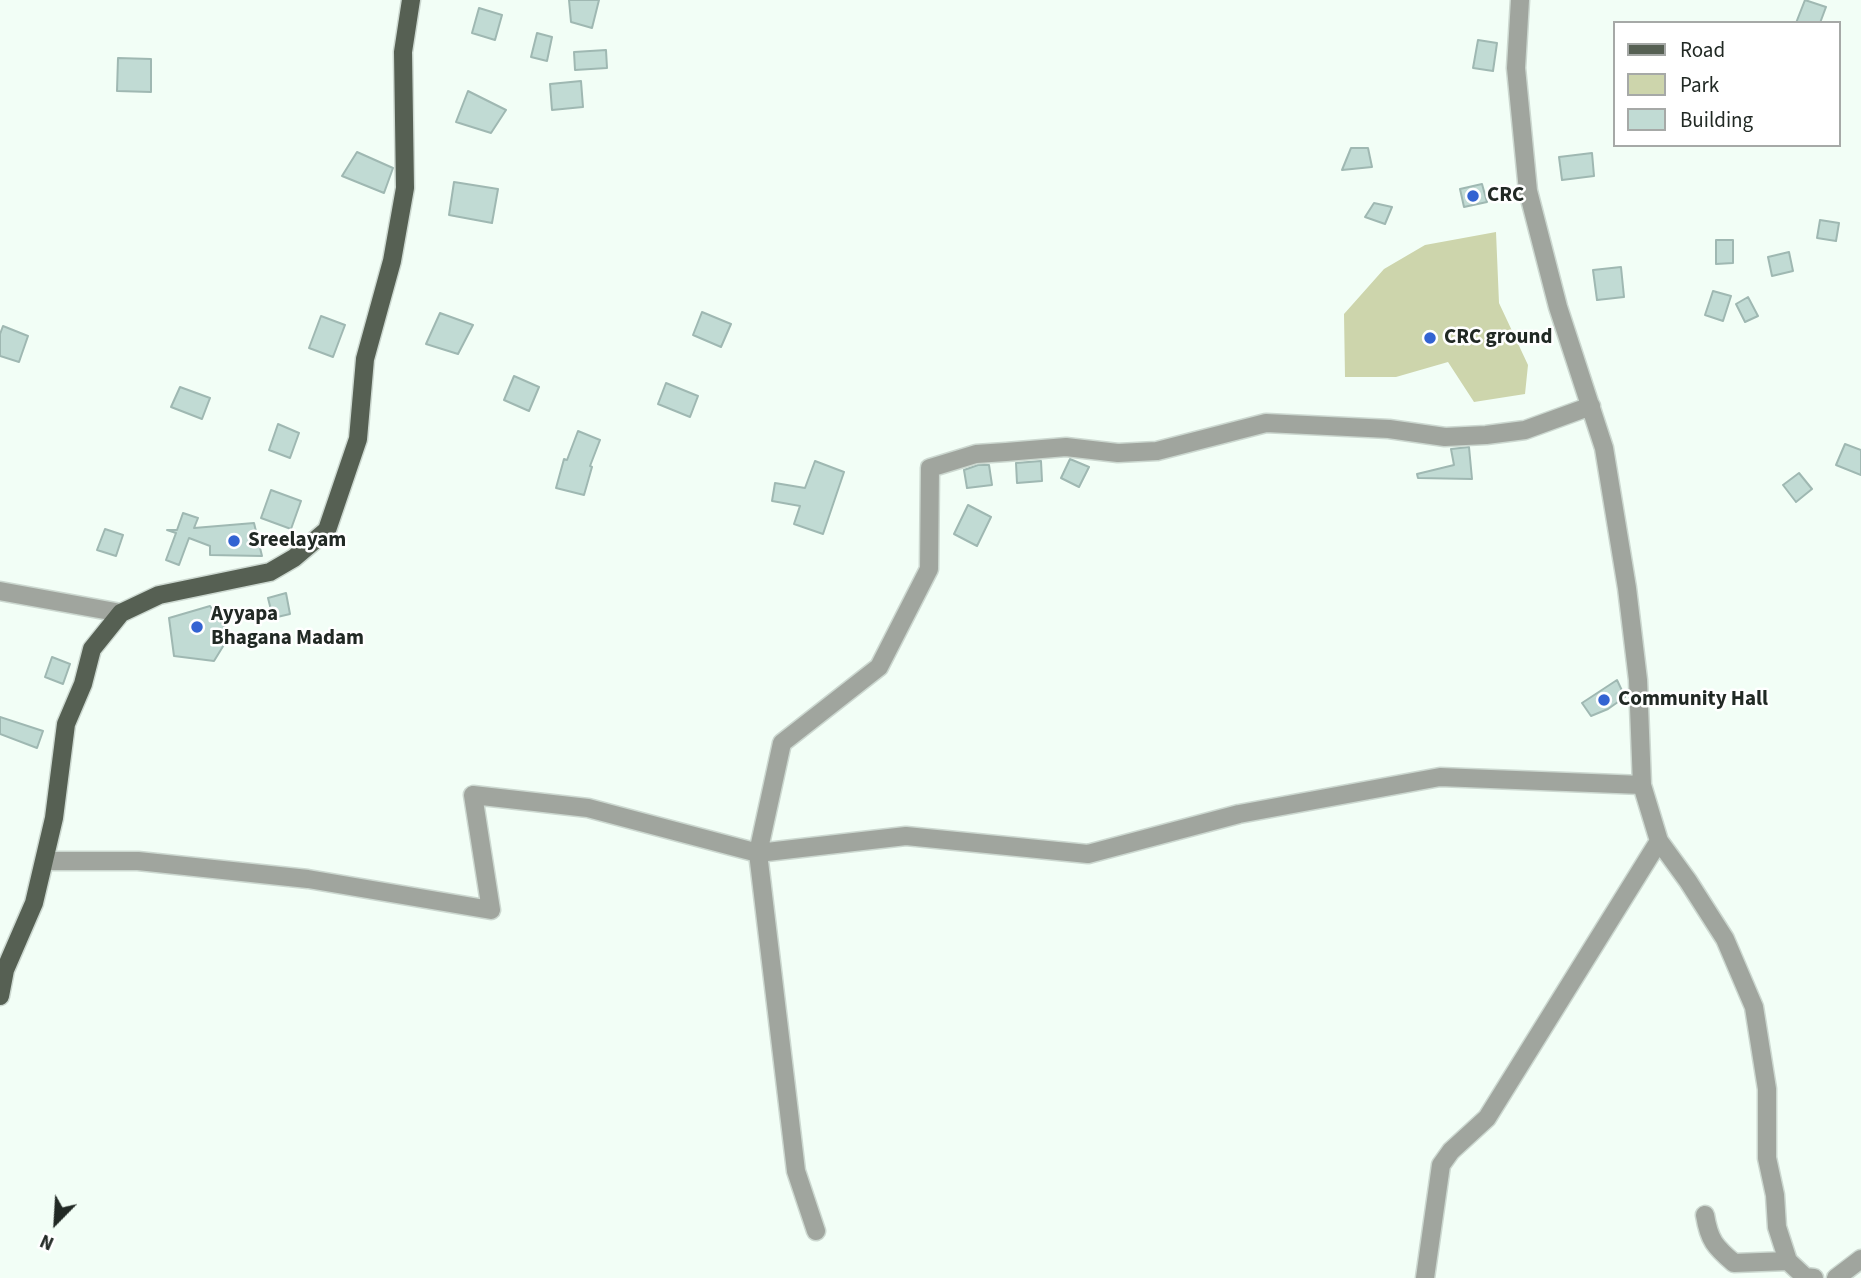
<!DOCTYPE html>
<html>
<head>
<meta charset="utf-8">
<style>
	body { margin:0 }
	#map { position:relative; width:1861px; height:1278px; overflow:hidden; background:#f2fef6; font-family:"Source Sans 3",sans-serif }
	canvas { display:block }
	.legend { position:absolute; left:1613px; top:21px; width:228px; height:126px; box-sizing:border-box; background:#fff; border:2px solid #a6a9a7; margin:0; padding:9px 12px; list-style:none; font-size:21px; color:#212924 }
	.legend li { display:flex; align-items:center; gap:14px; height:35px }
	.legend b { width:35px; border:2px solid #a6a9a7 }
	.north { position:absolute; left:21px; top:1187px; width:70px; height:70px; -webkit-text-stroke:5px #fff; paint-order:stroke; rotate:204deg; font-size:19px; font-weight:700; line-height:28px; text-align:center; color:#212924 }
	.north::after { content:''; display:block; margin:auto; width:24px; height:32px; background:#212924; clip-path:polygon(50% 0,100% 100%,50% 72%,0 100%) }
</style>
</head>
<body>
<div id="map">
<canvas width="1861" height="1278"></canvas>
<ul class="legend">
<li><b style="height:9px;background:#566053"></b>Road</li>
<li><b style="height:19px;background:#cdd5ac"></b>Park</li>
<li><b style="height:19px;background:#c1dbd4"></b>Building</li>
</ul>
<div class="north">N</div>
</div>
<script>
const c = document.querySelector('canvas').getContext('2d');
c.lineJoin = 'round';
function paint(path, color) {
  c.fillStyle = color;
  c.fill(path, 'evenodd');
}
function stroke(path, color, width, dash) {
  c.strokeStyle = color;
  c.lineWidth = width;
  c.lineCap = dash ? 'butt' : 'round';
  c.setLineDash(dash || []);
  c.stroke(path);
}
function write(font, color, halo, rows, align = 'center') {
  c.font = font + ' "Source Sans 3",sans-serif';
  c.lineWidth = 5;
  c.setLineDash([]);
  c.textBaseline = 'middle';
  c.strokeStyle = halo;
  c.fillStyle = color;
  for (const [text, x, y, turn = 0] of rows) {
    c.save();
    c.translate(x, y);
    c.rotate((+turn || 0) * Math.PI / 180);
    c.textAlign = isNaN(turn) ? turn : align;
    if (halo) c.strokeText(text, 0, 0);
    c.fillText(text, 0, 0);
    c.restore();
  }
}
paint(new Path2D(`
	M1496,232L1499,303L1528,365L1525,394L1474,402L1448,362L1396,377H1345L1344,314L1384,269L1425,245Z`), '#cdd5ac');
const building = new Path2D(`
	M569,0H599L592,28L571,22Z
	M1805,0L1826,7L1820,23H1796Z
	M479,8L502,15L495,40L472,33Z
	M537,33L552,37L547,61L531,57Z
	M1478,40L1497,43L1493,71L1473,68Z
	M606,50L607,68L575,70L574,52Z
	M118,58L151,59V92L117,91Z
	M581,81L583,107L552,110L550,84Z
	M468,91L506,110L491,133L456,122Z
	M1351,148H1368L1372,167L1342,170Z
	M357,152L393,168L384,193L342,176Z
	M1592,153L1594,176L1562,180L1559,157Z
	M454,182L498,189L492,223L449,215Z
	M1482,184L1487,202L1464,207L1460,189Z
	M1374,203L1392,207L1385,224L1365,217Z
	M1820,220L1839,223L1836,241L1817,238Z
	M1716,240H1733V263L1716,264Z
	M1789,252L1793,271L1772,276L1768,257Z
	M1621,267L1624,297L1597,300L1593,270Z
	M1713,291L1731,296L1723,321L1705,315Z
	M1748,297L1758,316L1745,322L1736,304Z
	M702,312L731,324L721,347L693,335Z
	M440,313L473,325L458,354L426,344Z
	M321,316L345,325L333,357L309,348Z
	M3,326L28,336L19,362L0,356V334Z
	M514,376L539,387L529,411L504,400Z
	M666,383L698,396L690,417L658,404Z
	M180,387L210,398L202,419L171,407Z
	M278,424L299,433L290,458L269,450Z
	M578,431L600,440L590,466L592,467L584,495L556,488L564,459L567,460Z
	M1845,444L1861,450V475L1836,465Z
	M1469,447L1472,479L1418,478L1417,474L1454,465L1451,449Z
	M1070,459L1089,467L1079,487L1061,478Z
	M815,461L844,472L823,534L794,524L800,506L772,501L775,483L805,488Z
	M1041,461L1042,481L1017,483L1016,463Z
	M978,465H989L992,485L967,488L964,470Z
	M1799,473L1812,489L1796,502L1783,485Z
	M271,490L301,501L291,529L261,518Z
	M968,505L991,517L977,546L954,534Z
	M183,513L198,518L194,528L254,523L262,556L210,555V546L189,538L179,565L166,560L176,533L167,530H177Z
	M105,529L123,535L116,556L97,550Z
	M286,593L290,614L273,618L268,598Z
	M210,606L230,635L214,661L174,656L169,618Z
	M52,657L70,664L63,684L45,677Z
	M1617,680L1625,697L1608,709L1591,716L1582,703Z
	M0,717L43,731L37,748L0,734Z`);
paint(building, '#c1dbd4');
stroke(building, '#9fb8b2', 2);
const minor = new Path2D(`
	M1520,0L1516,68L1528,191L1558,307L1604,448L1627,588L1638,680L1642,785L1659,841L1688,881L1725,939L1754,1007L1767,1089V1158L1775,1195L1777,1227L1788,1261L1805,1277L1814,1278
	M0,591L121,613
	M45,861H138L308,879L491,910L473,795L588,808L758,853L906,836L1088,854L1239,814L1440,777L1642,785
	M1705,1215C1709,1240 1715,1247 1734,1263L1788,1261
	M816,1231L796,1171L758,853L782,743L879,667L929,569L930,468L976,454L1006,452L1066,447L1118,453L1157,451L1266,423L1389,429L1445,437L1486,435L1525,430L1591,406
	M1425,1278L1441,1165L1451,1151L1487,1118L1659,841
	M1836,1278L1861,1259`);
const major = new Path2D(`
	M0,996L5,970L34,903L54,818L66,724L83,684L92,649L121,613L159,595L270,572L294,558L327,530L358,439L365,359L392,261L405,188L403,52L411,0`);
stroke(minor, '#ccd8d0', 21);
stroke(major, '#ccd8d0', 21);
stroke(minor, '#a0a59e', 18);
stroke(major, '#566053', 18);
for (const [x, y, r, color] of [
	[1473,196,7,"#3363d2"],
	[1430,338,7,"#3363d2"],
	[234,541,7,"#3363d2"],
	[197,627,7,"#3363d2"],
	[1604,700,7,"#3363d2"]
]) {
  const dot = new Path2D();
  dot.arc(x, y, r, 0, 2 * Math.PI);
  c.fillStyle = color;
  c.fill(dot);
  stroke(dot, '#fff', 2.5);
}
write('bold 21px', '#212924', '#fff', [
	["CRC",1487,196],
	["CRC ground",1444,338],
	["Sreelayam",248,541],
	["Ayyapa",211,615],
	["Bhagana Madam",211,639],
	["Community Hall",1618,700]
], 'left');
</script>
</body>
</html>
